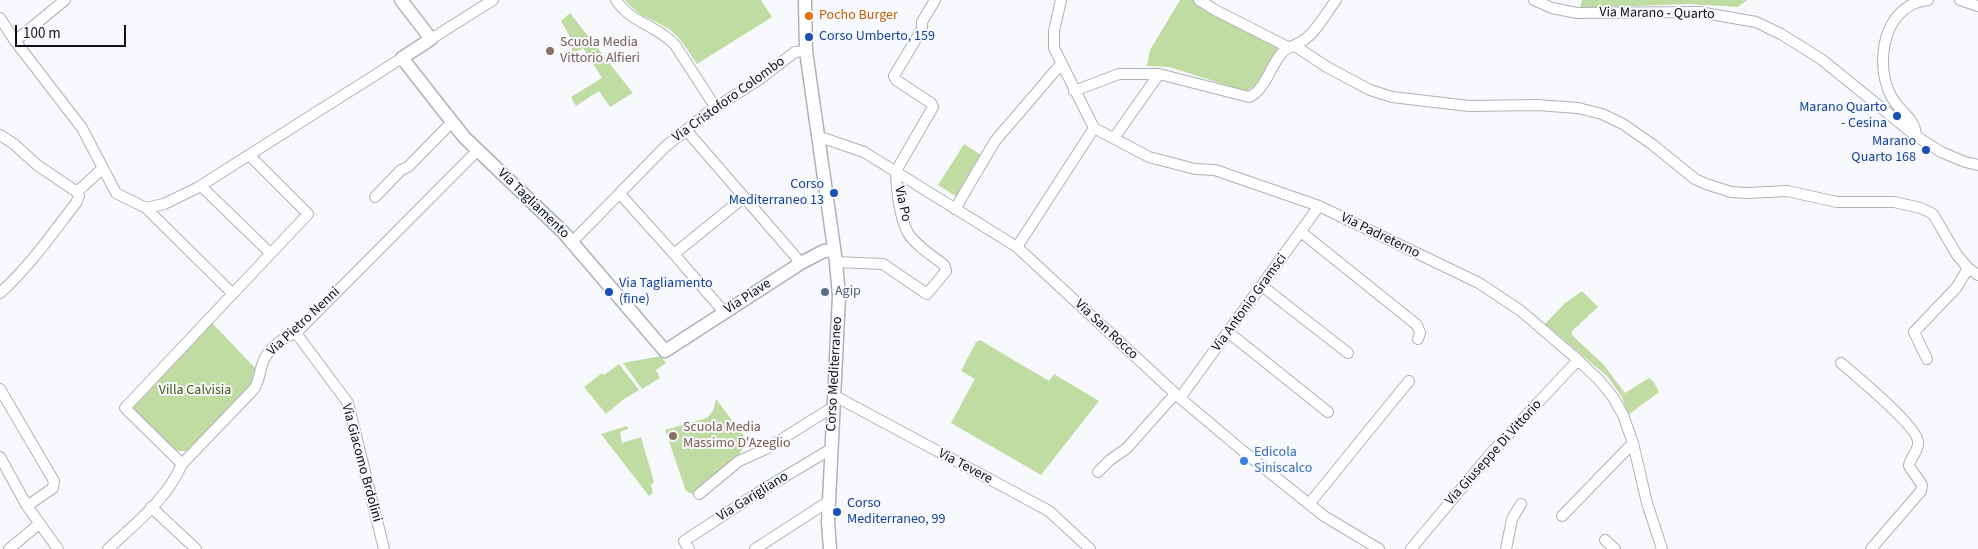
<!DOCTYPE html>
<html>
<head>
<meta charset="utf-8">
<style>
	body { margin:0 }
	#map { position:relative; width:1978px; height:549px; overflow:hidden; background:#f7f9fd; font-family:"Source Sans 3",sans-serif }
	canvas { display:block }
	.scale { position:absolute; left:15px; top:25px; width:111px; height:22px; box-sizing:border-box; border:2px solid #0f1114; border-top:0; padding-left:6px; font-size:15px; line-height:18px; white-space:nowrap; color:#0f1114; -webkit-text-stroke:4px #f7f9fd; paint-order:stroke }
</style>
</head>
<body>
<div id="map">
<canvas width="1978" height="549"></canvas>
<div class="scale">100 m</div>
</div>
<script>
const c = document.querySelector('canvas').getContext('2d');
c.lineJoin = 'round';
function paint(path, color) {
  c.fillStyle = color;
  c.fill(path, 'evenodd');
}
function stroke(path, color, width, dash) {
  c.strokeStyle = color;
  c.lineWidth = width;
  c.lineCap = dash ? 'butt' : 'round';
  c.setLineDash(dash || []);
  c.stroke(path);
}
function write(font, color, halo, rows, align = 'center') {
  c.font = font + ' "Source Sans 3",sans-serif';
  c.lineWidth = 4;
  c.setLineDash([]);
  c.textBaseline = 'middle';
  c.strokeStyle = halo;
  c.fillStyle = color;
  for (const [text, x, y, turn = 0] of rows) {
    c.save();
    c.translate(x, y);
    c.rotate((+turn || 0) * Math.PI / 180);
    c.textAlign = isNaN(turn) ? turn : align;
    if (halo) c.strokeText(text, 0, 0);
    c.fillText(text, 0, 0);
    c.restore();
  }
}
paint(new Path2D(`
	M625,0H761L772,17L697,64C688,51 679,34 664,26C645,16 640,17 625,0Z
	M1180,0H1199L1279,46L1255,86L1245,91L1169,67L1147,66L1150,50Z
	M1582,0H1747L1738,7L1687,4L1580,8Z
	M570,13L633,93L610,107L599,91L576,106L571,97L602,78L583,48L571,56L573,42L561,21Z
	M964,144L981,155L957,197L938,185Z
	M1582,291L1598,307L1572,331V335L1603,364L1625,393L1649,378L1654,382L1659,392L1628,415L1622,397L1607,376L1545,324L1564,304Z
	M209,323H212L257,370L255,380L188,451H175L134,411L132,407Z
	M980,340L1049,381L1054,374L1099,401L1041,475L951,423L975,379L961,371L976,342Z
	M661,356L666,363L656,370L660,378L642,389L623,363Z
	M619,364L639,390L624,399L606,414L584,387L602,373L604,375Z
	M716,399L747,440L738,457L692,494L686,491L665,430L707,418L713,411Z
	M627,426L628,429L620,432L622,443L641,437L654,482L651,485L653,493L649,496L601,434Z`), '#c1dca3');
const minor = new Path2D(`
	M616,0C632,24 657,25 675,45L716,108
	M1061,0L1054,31V48L1094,128L1149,157L1195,169L1215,170L1319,206L1479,283L1521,311L1578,360L1598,379L1613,397L1623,415L1633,443L1647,503L1662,549
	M1199,0L1215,10L1288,47
	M1534,0L1552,8L1577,13L1699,12L1756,22L1781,34L1821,59L1916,136L1941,152L1965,162L1978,165
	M1960,0L1978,6
	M0,18L15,41L82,128L116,193L146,208L164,204L197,188L402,58
	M431,39L493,0
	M15,41L65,0
	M1295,46L1327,67L1370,90L1392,97L1469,106L1537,105L1578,108L1602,114L1623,124L1653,145L1695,179L1706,184L1731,192L1748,193L1787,191L1837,202H1894L1921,208L1933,214L1957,255L1968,268L1978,275
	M1074,91L1119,74H1159L1249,97C1265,90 1270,67 1281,54C1287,46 1296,46 1304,40C1317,31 1326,13 1336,0
	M686,130L801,263
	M0,135L14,144L37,165L77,192
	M817,136L864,152L1017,247L1180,398L1243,451L1324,516L1379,549
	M1916,136C1915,116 1898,112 1890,94C1877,66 1881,20 1913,4C1917,2 1923,1 1928,0
	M1114,138L1159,74
	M201,186L267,250
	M77,192L103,168
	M620,194L674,254L743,198
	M375,197L401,170L408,167L452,122
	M146,208L232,293
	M955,209L995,141L1061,64
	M1301,232L1417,325L1420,333L1418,339
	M572,242L665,147L710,111L760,79L795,52L806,51
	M1017,247L1094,128
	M674,254L724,312
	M836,262L883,264L927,294L946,271L944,265C933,256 916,246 908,233C900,219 896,188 896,171L933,107L931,103L896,80L894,76L922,29V22L935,0
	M1262,286L1348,353
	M0,293C30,266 52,234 76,203L79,196L77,192
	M1228,332L1328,412
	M296,333L348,403L384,549
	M1927,359L1914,332L1957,287L1968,268
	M1841,363C1855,375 1918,427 1918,442C1919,451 1910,457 1909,466L1922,485L1921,491L1871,549
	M0,389L54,481L53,488L27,506
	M833,395L1049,511L1090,549
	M1180,398L1319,206
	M0,457L27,506L58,549
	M182,464L125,408L308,214L249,155
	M1098,472L1110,460L1127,448L1175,394
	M699,494L739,461L766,449L833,407
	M1309,504L1409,381
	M151,507L196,549
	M1562,516L1633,443
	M1605,540L1615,549
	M9,549L39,524
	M108,549C135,524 168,498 182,464L254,389C260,380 259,372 263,362C268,349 283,337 296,333L478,150
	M689,549L684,541L759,492L831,449
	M755,549L829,501
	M1411,549L1491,453L1578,360
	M1506,549L1512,519L1521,504`);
const major = new Path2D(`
	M401,0L431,39L402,58L464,137L564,233L665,351L801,263L824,251L834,250
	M805,0L806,51L836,262L839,296L828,522L830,549`);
stroke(minor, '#adb2bb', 12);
stroke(major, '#adb2bb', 15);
stroke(minor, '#fff', 10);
stroke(major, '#fff', 12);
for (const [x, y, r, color] of [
	[809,16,5,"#e8710a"],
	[809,37,5,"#1a4fb4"],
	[550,51,5,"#8d6e63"],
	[1897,116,5,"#1a4fb4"],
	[1926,150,5,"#1a4fb4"],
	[834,193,5,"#1a4fb4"],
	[609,292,5,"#1a4fb4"],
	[825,292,5,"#5c6f8a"],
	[673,436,5,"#8d6e63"],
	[1244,461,5,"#3f7fe0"],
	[837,512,5,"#1a4fb4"]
]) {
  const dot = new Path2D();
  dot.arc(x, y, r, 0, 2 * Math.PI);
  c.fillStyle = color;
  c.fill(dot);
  stroke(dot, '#f7f9fd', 2);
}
write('14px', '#0f1114', '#f7f9fd', [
	["Via Marano - Quarto",1657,14,1],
	["Via Cristoforo Colombo",729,100,-36],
	["Via Tagliamento",533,204,44],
	["Via Po",902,204,78],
	["Via Padreterno",1380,236,26],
	["Via Piave",748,297,-33],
	["Via Antonio Gramsci",1250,303,-54],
	["Via Pietro Nenni",304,322,-43],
	["Via San Rocco",1106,330,43],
	["Corso Mediterraneo",835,374,-87],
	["Via Giuseppe Di Vittorio",1494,453,-48],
	["Via Giacomo Brdolini",361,463,75],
	["Via Tevere",965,467,28],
	["Via Garigliano",753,497,-32]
]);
write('14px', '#c56008', '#f7f9fd', [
	["Pocho Burger",819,16]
], 'left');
write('14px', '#164399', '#f7f9fd', [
	["Corso Umberto, 159",819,37],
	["Marano Quarto",1887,108,"right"],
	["- Cesina",1887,124,"right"],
	["Marano",1916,142,"right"],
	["Quarto 168",1916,158,"right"],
	["Corso",824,185,"right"],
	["Mediterraneo 13",824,201,"right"],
	["Via Tagliamento",619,284],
	["(fine)",619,300],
	["Corso",847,504],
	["Mediterraneo, 99",847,520]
], 'left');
write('14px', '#785e54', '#f7f9fd', [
	["Scuola Media",560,43],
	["Vittorio Alfieri",560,59],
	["Scuola Media",683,428],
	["Massimo D'Azeglio",683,444]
], 'left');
write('14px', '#4e5e75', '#f7f9fd', [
	["Agip",835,292]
], 'left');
write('14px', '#425d13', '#f7f9fd', [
	["Villa Calvisia",195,391]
]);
write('14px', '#366cbe', '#f7f9fd', [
	["Edicola",1254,453],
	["Siniscalco",1254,469]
], 'left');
</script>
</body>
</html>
